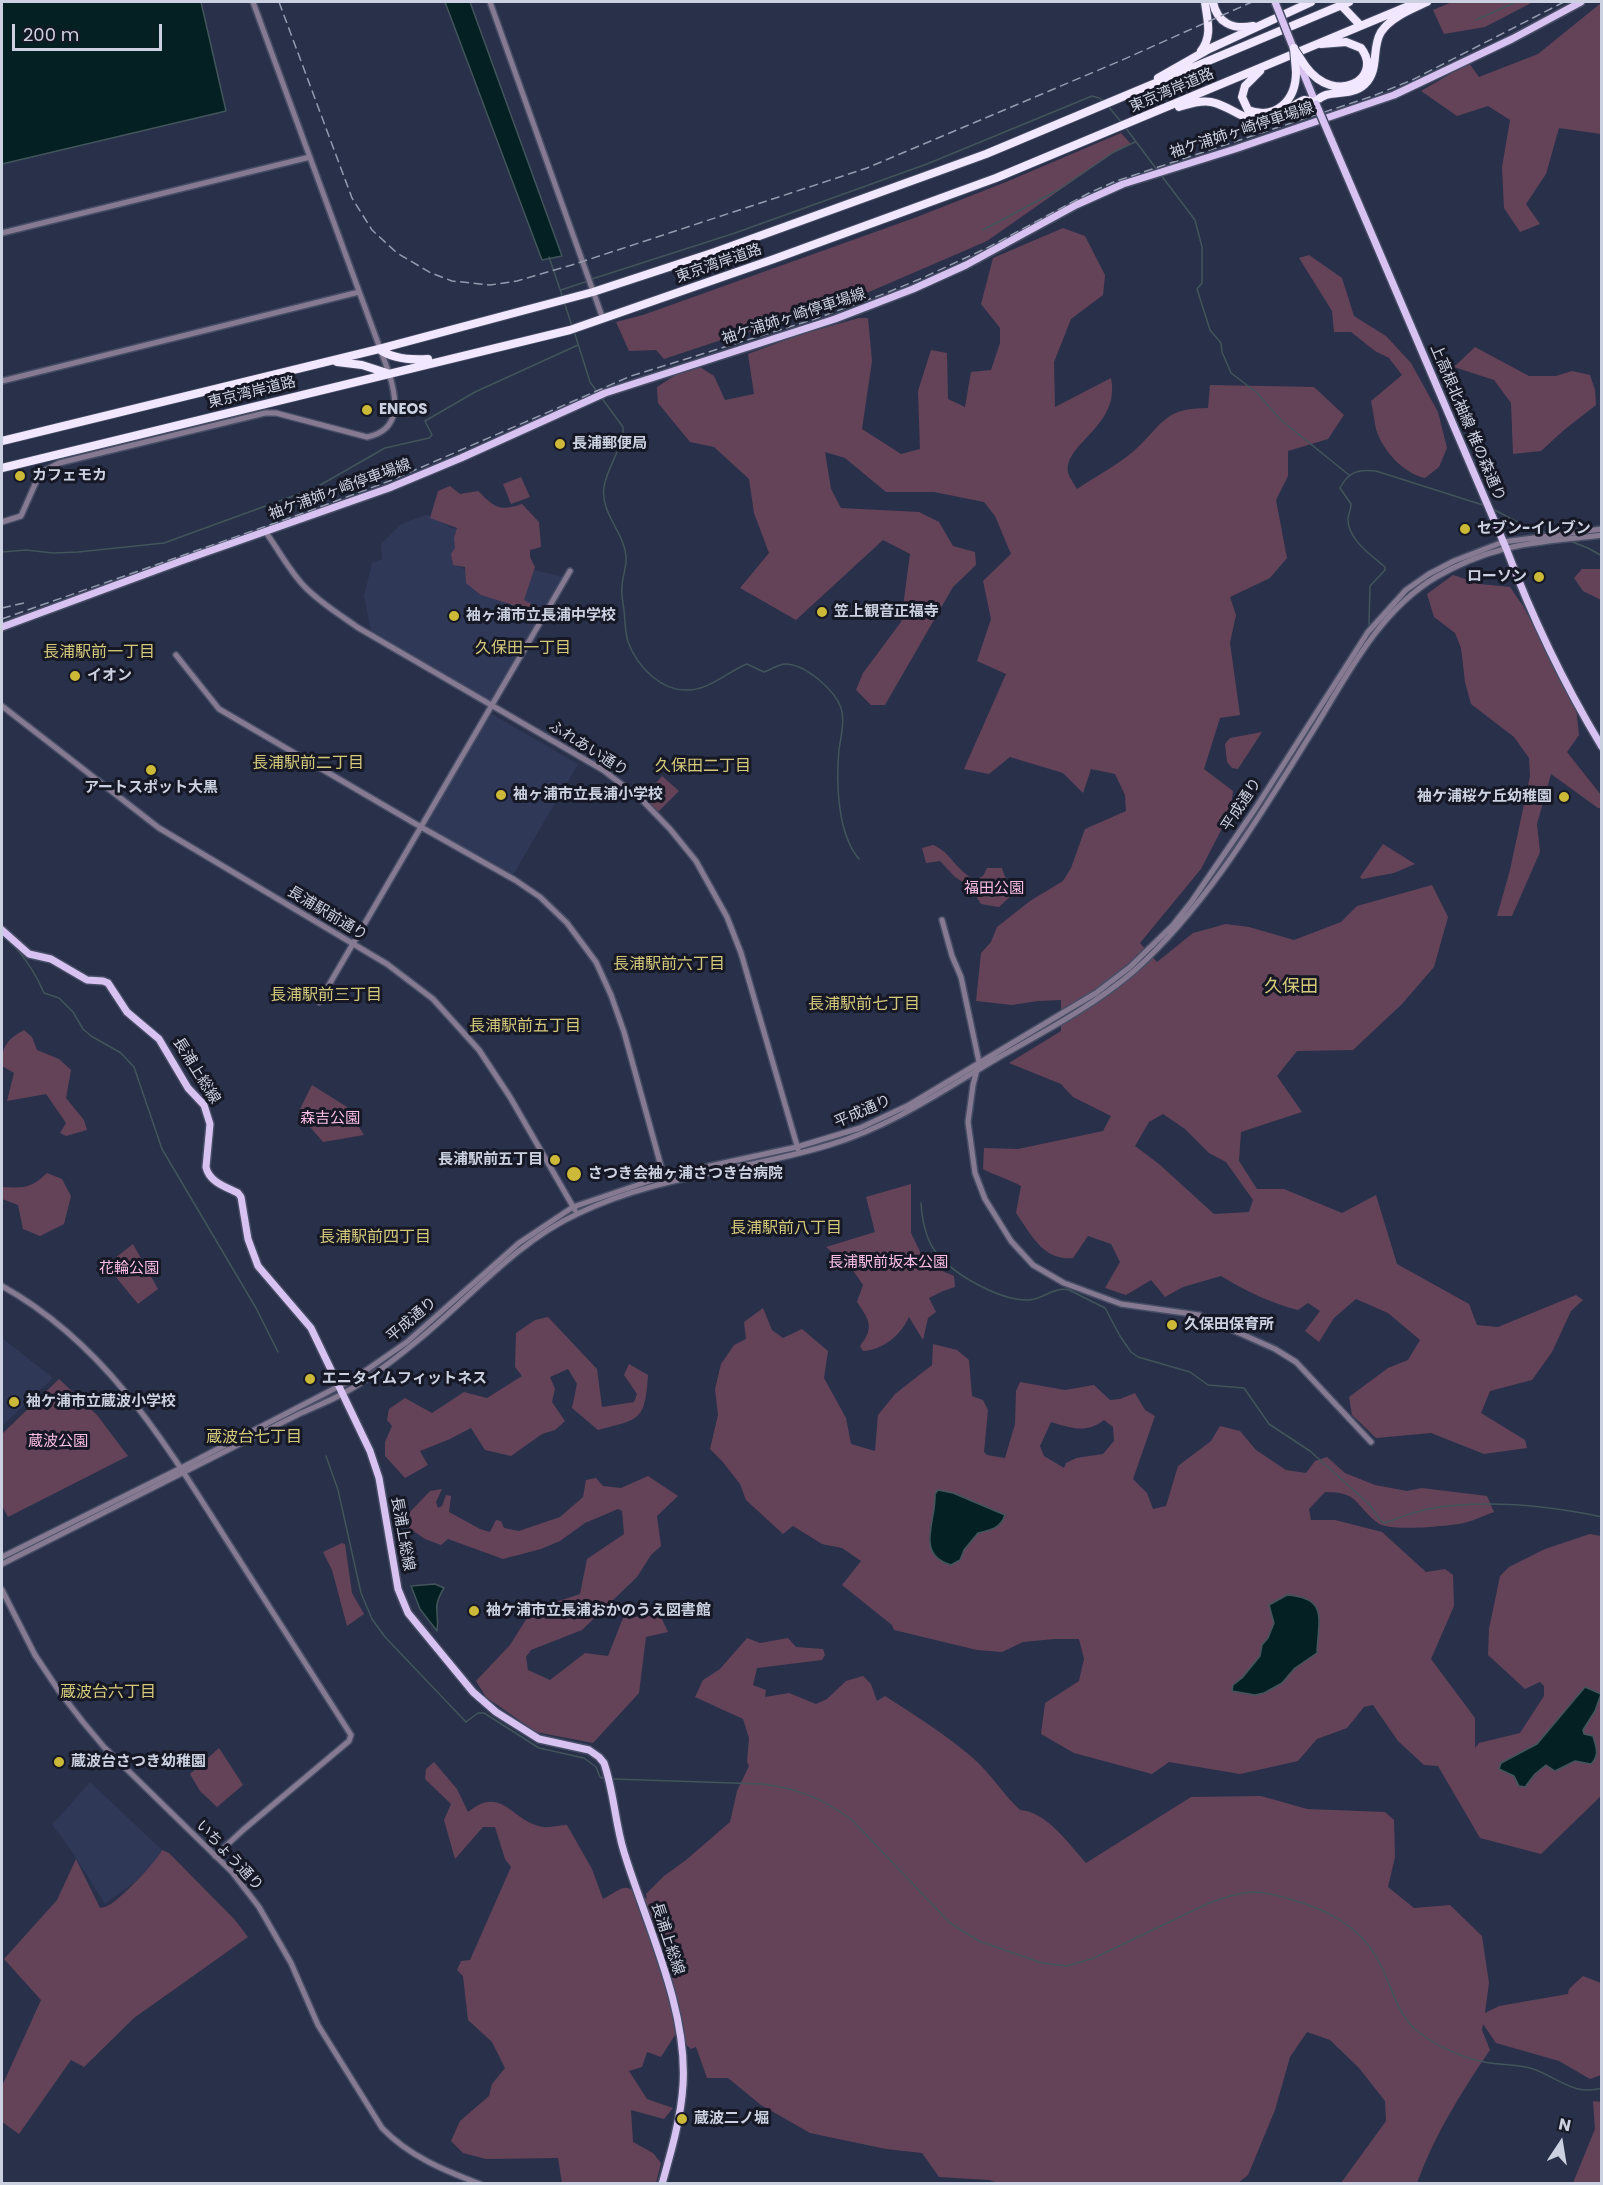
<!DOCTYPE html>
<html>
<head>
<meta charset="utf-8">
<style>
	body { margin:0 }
	#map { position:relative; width:1603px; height:2185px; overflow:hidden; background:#29304a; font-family:Poppins,sans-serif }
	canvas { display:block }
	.frame { position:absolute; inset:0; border:3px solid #ccd1e1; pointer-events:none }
	.north { position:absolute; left:1531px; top:2113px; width:60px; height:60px; -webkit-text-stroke:4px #161925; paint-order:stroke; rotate:12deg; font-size:16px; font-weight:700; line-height:24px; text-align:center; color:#ccd1e1 }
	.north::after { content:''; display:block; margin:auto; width:21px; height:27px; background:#ccd1e1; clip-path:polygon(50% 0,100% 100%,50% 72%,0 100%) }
	.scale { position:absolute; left:12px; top:24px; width:150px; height:27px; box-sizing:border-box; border:3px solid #ccd1e1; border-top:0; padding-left:8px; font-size:18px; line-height:21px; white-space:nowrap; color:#ccd1e1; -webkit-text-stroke:4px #161925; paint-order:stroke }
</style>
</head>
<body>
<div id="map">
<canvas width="1603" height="2185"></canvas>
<div class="frame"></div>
<div class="north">N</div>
<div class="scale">200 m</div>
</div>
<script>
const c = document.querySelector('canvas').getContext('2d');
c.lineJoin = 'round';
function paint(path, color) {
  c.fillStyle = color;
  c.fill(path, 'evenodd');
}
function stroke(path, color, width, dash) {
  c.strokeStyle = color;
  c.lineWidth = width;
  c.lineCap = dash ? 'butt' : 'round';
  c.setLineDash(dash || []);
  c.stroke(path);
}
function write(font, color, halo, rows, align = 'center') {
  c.font = font + ' Poppins,"Noto Sans JP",sans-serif';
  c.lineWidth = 6;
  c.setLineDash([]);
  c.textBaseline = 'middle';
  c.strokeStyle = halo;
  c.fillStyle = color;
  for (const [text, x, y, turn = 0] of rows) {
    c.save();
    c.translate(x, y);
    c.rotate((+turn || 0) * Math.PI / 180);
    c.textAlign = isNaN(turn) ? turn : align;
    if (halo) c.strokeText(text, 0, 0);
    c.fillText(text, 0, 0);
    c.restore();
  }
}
paint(new Path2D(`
	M426,515L435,517L451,528L463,530L451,562L523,601L534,570L563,577L491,701L371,631L364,596L372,563L382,559L381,544L401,524Z
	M490,713L578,764L513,875L425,827Z
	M2,1338L53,1378L2,1426V1337Z
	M90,1782L162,1850L154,1862L136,1881L105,1904L67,1844L52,1825Z`), '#303858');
paint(new Path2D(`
	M1452,2H1533L1485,27L1444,34L1433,10Z
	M1601,3V134L1559,128L1546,174L1526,204L1540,224L1520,232L1504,208L1502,167L1510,120L1488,106L1457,116L1421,91L1469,63L1479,77L1538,54Z
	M1121,133L1131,144L1114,152L987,241L862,295L772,326L724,339L664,359L656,350L629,351L616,322L643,315L917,217L1006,182Z
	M1063,228L1085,236L1105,275L1103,295L1071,319L1054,362L1055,407L1111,378C1121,426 1064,443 1068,472C1069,477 1074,484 1077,489C1096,476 1118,465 1135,450C1164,423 1164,408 1208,408L1210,385L1314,387L1344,415L1328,439L1288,451V476L1276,500L1287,558L1270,578L1230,597L1236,615L1230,643L1240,715L1220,718L1204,769L1233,791L1230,813L1201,869L1140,943L1157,962L1193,933L1226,924L1249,927L1294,940L1341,922L1357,906L1432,885L1448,917L1434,967L1402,1004L1353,1050L1297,1051L1277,1076L1302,1112L1241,1132L1239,1161L1257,1189H1284L1342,1213L1376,1195L1397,1264L1469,1304L1477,1325L1498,1327L1576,1295L1583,1300L1571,1311L1552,1352L1532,1380L1490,1391L1481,1413L1525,1440L1527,1448L1484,1454L1431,1433L1376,1438L1352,1415L1349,1397L1388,1368L1408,1360L1420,1340L1388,1313L1356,1299L1334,1318L1319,1342L1305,1331L1320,1311L1308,1303L1298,1310C1270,1303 1246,1291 1221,1276L1183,1287L1165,1297L1151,1280L1126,1295L1105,1288L1120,1262L1111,1244L1088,1236L1073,1258C1043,1261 1031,1234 1016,1213L1021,1186C1009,1179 996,1176 983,1169L984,1148L1018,1149L1103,1131L1111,1116L1073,1097L1061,1084L1009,1063L1061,1031V1000L1038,1001L1012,1005L976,1001L981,953L991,942L997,927L1030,901L1063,881L1071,868L1085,829L1126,811L1125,795L1115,774L1091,769L1083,793L1063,773L1010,757L989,774L964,769L1006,674L977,661L991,619L983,581L1011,554L995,516L984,502L934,492H886L845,458L825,452L831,489L841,508L919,512L939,522L953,546L975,552L976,565L953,587L885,705H871L856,690L863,673L901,622L910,554L883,540L796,620L740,588L769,553L754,513L749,479L714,447L690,442L658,403L657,387L680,372L684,373L700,367L714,376L725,400L754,394L748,354L799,335L859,318H868L872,361L862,429L901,454L920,449L918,391L931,350L947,353L948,399L965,407L971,372L991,370L1000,343V328L981,304L993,258ZM1163,1114L1185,1129L1209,1153L1226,1162L1253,1200L1249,1212L1214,1214L1159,1164L1135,1146L1149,1122Z
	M1309,255L1342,278L1354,316L1386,336L1411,363L1438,412L1447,448L1439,467L1425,478C1404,474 1382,450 1376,429C1374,420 1373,410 1371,401L1402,375L1389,358L1375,351L1351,332H1334L1332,311L1299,258Z
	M1475,347L1529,376H1556L1572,371L1590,375L1595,390L1596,405L1564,430L1541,451L1513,454L1511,403L1494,380L1454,367Z
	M521,477L530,497L511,504L503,484Z
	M450,486L460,494L478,491C494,507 499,512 522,504L539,522L541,547L530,550V557L535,567L524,600L541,609L538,613L481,595L466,583L465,567L453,565L451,554L455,548L454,538L457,528L430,518L438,491Z
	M1582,569H1601V600L1583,591L1574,578Z
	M1453,575L1480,584L1510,587L1523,606L1576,707L1579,735L1567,752L1601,795V808H1598L1551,774L1537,824L1540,852L1512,916H1497L1510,870L1530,776L1529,758L1514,737L1471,704L1465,682L1461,648L1455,633L1434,617L1427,594Z
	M1262,732L1238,769L1232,768L1227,762L1225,744L1230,738Z
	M662,776L679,791L657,813L642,800Z
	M1383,844L1415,864L1394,873L1362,879L1360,877Z
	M933,845C952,853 954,869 975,880L983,876L987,868H1002C1004,877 1010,883 1013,894L999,907L981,904L970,887L955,877L940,861L926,863L922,848Z
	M24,1030L32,1037L37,1050L59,1059L71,1070L66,1098L84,1120L87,1130L66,1136L60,1133L66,1123L46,1094L7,1101L14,1073L2,1066C1,1046 8,1039 24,1030Z
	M312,1085L347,1107L364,1135L323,1142L298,1113Z
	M47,1173L62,1179L71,1196L64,1224L40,1236L23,1229L18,1205L2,1199V1187C24,1188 30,1189 47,1173Z
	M911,1184V1233L926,1264L954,1276L955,1287L943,1291L929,1298L936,1312L928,1318L923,1340L909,1317C901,1335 883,1350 863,1351L860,1346C875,1327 869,1320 857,1302L863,1285L852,1269L826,1247L875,1232L866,1197Z
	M133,1244L158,1289L138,1304L106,1265Z
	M763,1308L772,1330L783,1338L802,1329L828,1351L824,1378L846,1418L851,1444L875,1451L878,1415L895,1394L932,1365L933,1344L957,1350L969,1360L972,1396L983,1400L988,1410L984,1452L987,1455L1005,1458L1015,1424L1016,1391L1020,1382L1065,1390L1094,1385L1110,1400L1120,1399L1135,1393L1145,1410L1155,1416L1133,1479L1147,1493L1153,1509L1166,1506L1178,1466L1211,1441L1220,1426L1240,1431L1256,1450L1286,1470L1306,1473L1315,1461L1327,1457L1345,1473L1375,1485L1407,1491L1422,1488L1487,1496L1494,1512C1483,1516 1471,1522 1459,1524C1444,1526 1389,1532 1378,1523C1354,1505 1360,1492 1325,1492L1309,1509L1311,1520H1335L1382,1532L1426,1572L1445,1569L1453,1575L1454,1606L1431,1659L1475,1718V1748L1479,1743L1520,1733L1544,1696V1686L1540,1682L1525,1689L1488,1655L1489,1629L1500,1576L1509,1567L1545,1549L1590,1534L1601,1536V1796L1541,1854L1480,1838L1438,1766L1424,1765L1398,1741L1373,1705L1364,1707L1347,1728L1317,1739L1298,1761L1240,1774L1169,1762L1152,1774L1074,1753L1041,1734L1045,1703L1079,1681L1084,1659L1079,1639H1054L1023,1642L1002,1652L977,1650L894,1630L892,1625L842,1585L861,1561L842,1548L822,1544L793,1526L783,1534L746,1500L740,1484L722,1461L710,1449L718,1415L715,1389L721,1364L734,1345L746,1339L744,1322ZM1104,1420L1113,1427L1114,1441L1103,1454L1076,1458L1066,1463L1064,1468L1044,1456L1040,1446L1051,1422C1071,1428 1086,1434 1104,1420Z
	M548,1317L597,1369L602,1407L634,1402L637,1394L624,1375L629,1364L648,1375C645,1421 640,1419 598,1430L572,1408L577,1384L568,1369L550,1377L555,1389L552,1402L565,1421L555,1430L542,1434L511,1456L485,1450L471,1428L450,1439L420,1451L428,1465L405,1478L385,1456V1442L392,1426L387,1420L389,1409L405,1398L432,1413L464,1392L487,1398L522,1376L515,1367L516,1333L535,1320Z
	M59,1379L97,1415L128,1456L8,1517L2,1506V1434Z
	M648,1476L678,1496L657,1516L661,1546L651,1555L637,1577L582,1630L531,1650L526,1657L528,1670L550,1680L585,1653L608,1656L623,1618L660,1615L668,1632L646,1637L639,1693L593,1743L536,1732L486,1697L476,1681L510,1645L532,1610L580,1594L587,1559L624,1534L622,1511L618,1509L585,1523L560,1541L541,1549L503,1559L448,1539L441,1545L425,1539L409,1528L410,1512L430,1491L442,1489L436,1502L438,1508L442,1506L446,1495L451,1496L449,1512L480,1529L490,1532L496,1520L501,1521L504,1528L519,1531L560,1517L583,1497L586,1480L596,1478L603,1486L621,1488Z
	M342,1543L345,1544L352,1593L364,1614L347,1626L332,1570L323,1552Z
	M747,1638L760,1643L788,1638L796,1647L823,1649L825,1655L822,1660L757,1668L753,1685L766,1690L765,1697L789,1693L816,1704L827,1699L846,1681L863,1676L871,1684L877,1701L885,1696C915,1715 946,1735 973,1758C991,1774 1003,1794 1020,1810C1047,1812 1069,1844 1086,1863L1191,1797L1261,1796L1307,1809L1385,1812L1394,1820L1395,1857L1388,1887L1414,1908L1450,1905L1482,1936L1489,1983L1485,2013L1499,2006L1568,1994L1569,1989L1583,1976L1601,1983V2075L1590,2079L1559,2061L1496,2043L1483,2024L1482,2030L1490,2050C1461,2092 1434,2136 1417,2183H1341L1386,2121L1385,2101L1359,2068L1330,2040L1307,2032L1290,2057L1275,2110L1248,2175L1238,2183L1001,2184L989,2180L939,2177L922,2153L886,2149L810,2133L761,2105L728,2078H707L696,2047L691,2049L675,2035L661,2057L647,2052L642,2067L629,2071L647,2099L673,2108L664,2119L631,2110L633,2142L653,2153L661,2163L656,2183H562L558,2158L486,2159L463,2153L451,2141L460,2121L489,2096L492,2084L505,2068L492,2042L468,2020L463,1976L457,1970L461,1961L470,1960L511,1867L505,1859L495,1827H483L455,1859L444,1820L451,1804L425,1779L426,1769L434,1762L457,1789L468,1812C503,1784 511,1822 543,1827C551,1828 560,1825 567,1825L592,1869L603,1899C628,1885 622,1883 647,1899L646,1894L664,1876L686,1860L730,1822L737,1791L749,1766L747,1762L749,1738L743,1719L695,1697L703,1680L720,1669Z
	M219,1748L243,1785L217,1807L200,1791L190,1774Z
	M162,1850L169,1853L235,1920L248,1937L134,2018L84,2067L71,2060L19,2134L2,2122V2086L41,2000L4,1959L57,1900L76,1859L100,1908C103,1907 106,1907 109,1905C120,1900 157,1861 162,1850Z
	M1593,2101L1601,2102V2183H1573L1595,2129Z`), '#644359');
const water = new Path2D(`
	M2,2H201L226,111L2,164Z
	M445,2H470L562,256L542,260Z
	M938,1490L953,1493L1005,1515C1000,1529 990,1530 978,1533L964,1550L960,1560L951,1565C914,1554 937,1520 935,1494Z
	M435,1584L444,1588C431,1609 440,1611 437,1631L420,1609L411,1586Z
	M1287,1595C1329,1598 1318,1620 1317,1653L1295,1668L1282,1683L1264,1693L1255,1695L1232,1691L1233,1685L1242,1678L1260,1656L1262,1645L1268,1638L1274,1623L1269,1605Z
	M1585,1687L1601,1694L1595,1711L1583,1730L1584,1734L1593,1736C1596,1747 1600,1755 1591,1764L1575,1761L1555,1771L1546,1765L1535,1774L1525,1787L1519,1786L1514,1776L1499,1769L1501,1763L1537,1744Z`);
paint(water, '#052022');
stroke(water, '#41555b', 1.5);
stroke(new Path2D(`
	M1476,20L1516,2
	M1108,106L1122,123
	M1125,127L1158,171
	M1161,175L1195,220L1202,247V283L1197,289L1210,330L1221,343L1222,352L1231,373L1256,392L1281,420L1349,475
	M983,230L1058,190L1114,152L1135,142
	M549,257L563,298
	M592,279L735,233L927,164L1092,96L1099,98L1105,102
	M561,290L588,281
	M564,302L572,326
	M574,331L590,382L598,393
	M601,397L623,427C625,443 606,470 604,487C600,513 624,532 626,556C627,567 622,577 622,587C621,595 623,603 624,610C625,620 625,632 628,642C637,666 661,692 689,690C710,689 727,672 747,664L764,672C770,670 779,664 785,664C805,664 835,690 841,708C845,719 841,737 839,749C836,782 837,833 859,859
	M1493,509L1519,523L1549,534
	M1570,541L1588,548L1602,556
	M2,552L26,550L53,553L78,552L164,543L315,488L385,448L429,438L432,435L425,421L475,392L578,345
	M1369,625L1370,586L1385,570V567C1371,555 1347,539 1348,518C1349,513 1351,509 1351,504L1340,488C1349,471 1359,469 1376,471L1486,506
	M2,935C20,949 35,972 44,993L59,998L73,1012L83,1029L91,1036L121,1053L134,1067L162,1149L256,1308L278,1352
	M921,1203C922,1219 925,1235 933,1248C949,1273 1000,1301 1029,1300C1043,1299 1056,1286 1069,1290L1105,1308L1120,1336L1131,1352L1138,1357L1190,1372L1208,1385L1244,1388L1269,1424L1310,1451L1369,1504L1380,1520L1384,1523C1399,1518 1413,1512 1428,1509C1486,1499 1545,1505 1602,1517
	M326,1456L338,1490L361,1593L372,1619L385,1637L466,1722L478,1713H484L539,1748L584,1758L596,1767L600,1777L605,1779
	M613,1779L763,1784C799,1789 822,1798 852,1820L950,1923L979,1941L1042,1963L1067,1966L1094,1958L1209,1903C1223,1898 1237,1893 1253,1892C1267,1892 1280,1896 1293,1900C1327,1910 1358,1925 1377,1958C1391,1982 1394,2009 1415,2029C1433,2045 1461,2057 1484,2062C1499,2065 1515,2064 1530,2068C1555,2075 1573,2097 1602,2088`), '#41555b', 1.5);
const minor = new Path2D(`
	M490,2L603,319
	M2,233L310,157
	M2,381L359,292
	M2,522L21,516L40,473L59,463L265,413H276L367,437C402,430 397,399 389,373L253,2
	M265,531C278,549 289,570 304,586C319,602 339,614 357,627L603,770L642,800L670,829L696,861L727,917L741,953L798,1149
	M176,655L219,709L421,827L515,880L540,897L567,923L596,962L611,995L624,1032L664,1177
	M2,706L159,828L387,964L433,999L479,1050L510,1097L575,1210
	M942,920L952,956L961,977L979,1062L973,1085L968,1122L975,1173L985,1199L1011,1241L1033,1265L1064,1283L1121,1304L1199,1315L1275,1349L1296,1362L1371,1442
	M319,1002L570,571
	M2,1286C106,1344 164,1441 226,1539C268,1604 309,1670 351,1735L349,1741L243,1830L215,1856
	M2,1557L181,1468L355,1378L407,1342L519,1243L573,1207L664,1176L797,1147L860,1128L909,1105L1096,993L1130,967L1173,925L1192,901L1255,809L1368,632L1406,590L1429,574L1454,561L1503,542L1602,529
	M2,1564L299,1414C314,1407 330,1401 344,1393C369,1379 394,1360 417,1341C470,1298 515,1243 577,1214C658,1175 744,1171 829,1145C890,1127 942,1091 996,1059C1043,1032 1092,1007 1134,971C1207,906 1262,812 1314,729C1348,674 1379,611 1436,577C1457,565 1481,555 1504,549C1532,541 1572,539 1602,535
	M2,1590L35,1655L59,1691L83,1722L104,1747L232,1872L259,1907L291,1963L318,2025L382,2128C409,2156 443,2170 480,2184`);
const major = new Path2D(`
	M1302,70L1316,104
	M1331,139L1506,548C1532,617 1564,684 1602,747
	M2,627L181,561L389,488L461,458L605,393L835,319L913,289L966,265L1076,205L1123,184L1235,149L1394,95L1512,39L1581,2
	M2,930L29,954L51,959L87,980L103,981L108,983L127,1012L159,1039L188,1088L204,1105L210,1124L206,1167C209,1182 226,1187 238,1193L241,1197L248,1239L258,1266L311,1328L370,1451L379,1478L398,1589L408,1613L473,1692L496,1712L539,1739L589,1750L599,1757L604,1763C614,1792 615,1823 624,1852C646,1924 688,2009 683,2085C681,2118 671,2152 662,2184`);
const highway = new Path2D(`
	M1213,2C1217,23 1233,30 1253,26
	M1341,5L1360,25
	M1201,51C1213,35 1207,20 1205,2
	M1306,67C1336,107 1384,78 1361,48L1346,42L1321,44
	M1260,71L1245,86L1242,97L1248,110C1276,121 1296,100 1296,72
	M1158,78L1209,49L1311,2
	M1179,107C1189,104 1200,100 1211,102C1232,106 1245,124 1268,120C1283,117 1291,105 1304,100L1316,102C1327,87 1349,99 1365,84C1380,69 1371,48 1381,32C1391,17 1412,9 1427,2
	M379,349C392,359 412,360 428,359
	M337,362L362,365L387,373
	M2,441L379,349L593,292L715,252L986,154L1349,2
	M2,468L570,330L774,259L996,178L1418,2`);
stroke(minor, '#464d65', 8);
stroke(major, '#464d65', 10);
stroke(highway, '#464d65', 10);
stroke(minor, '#857a91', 5);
stroke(major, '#d8c2f2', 7);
stroke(highway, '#f1e7fe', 8);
stroke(new Path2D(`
	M279,2L352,198L372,230L397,253L431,273L452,281L490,285L517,281L575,264L867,168L1120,61L1252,2
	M2,608L28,602
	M2,619L309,511L392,480L631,376L815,319L886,293L920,279L989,247L1089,193L1116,181L1373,96L1412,80L1564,2`), '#959bae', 1.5, [9, 4.5]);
const majorBridge = new Path2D(`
	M1275,2L1302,70
	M1316,104L1331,139`);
const highwayBridge = new Path2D(`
	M1294,48L1296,72
	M1294,49L1306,67`);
stroke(majorBridge, '#464d65', 10, []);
stroke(highwayBridge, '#464d65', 10, []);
stroke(majorBridge, '#d8c2f2', 7);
stroke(highwayBridge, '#f1e7fe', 8);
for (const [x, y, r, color] of [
	[367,410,6,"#ccb938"],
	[560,444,6,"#ccb938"],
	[20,476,6,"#ccb938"],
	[1465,529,6,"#ccb938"],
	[1539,577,6,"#ccb938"],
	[822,612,6,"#ccb938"],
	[454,616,6,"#ccb938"],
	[75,676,6,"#ccb938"],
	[151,770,6,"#ccb938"],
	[501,795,6,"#ccb938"],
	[1564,797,6,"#ccb938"],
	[555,1160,6,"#ccb938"],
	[574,1174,8,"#ccb938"],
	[1172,1325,6,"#ccb938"],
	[310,1379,6,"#ccb938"],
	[14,1402,6,"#ccb938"],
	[474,1611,6,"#ccb938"],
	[59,1762,6,"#ccb938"],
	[682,2119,6,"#ccb938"]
]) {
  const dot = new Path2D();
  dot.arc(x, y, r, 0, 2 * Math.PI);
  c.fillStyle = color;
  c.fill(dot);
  stroke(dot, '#161925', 2);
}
write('15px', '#ccd1e1', '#161925', [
	["東京湾岸道路",1172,91,-23],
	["袖ケ浦姉ヶ崎停車場線",1242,131,-18],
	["東京湾岸道路",719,264,-19],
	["袖ケ浦姉ヶ崎停車場線",794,317,-18],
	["東京湾岸道路",252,393,-14],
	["上高根北袖線 椎の森通り",1467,423,67],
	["袖ケ浦姉ヶ崎停車場線",340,490,-20],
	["ふれあい通り",588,749,32],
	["平成通り",1242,805,-57],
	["長浦駅前通り",327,914,31],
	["長浦上総線",196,1071,58],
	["平成通り",863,1112,-23],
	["平成通り",412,1320,-40],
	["長浦上総線",402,1534,80],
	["いちょう通り",229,1856,47],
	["長浦上総線",667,1939,72]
]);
write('bold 15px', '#ccd1e1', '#161925', [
	["ENEOS",379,410],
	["長浦郵便局",572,444],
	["カフェモカ",32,476],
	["セブン-イレブン",1477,529],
	["ローソン",1527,577,"right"],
	["笠上観音正福寺",834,612],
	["袖ヶ浦市立長浦中学校",466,616],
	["イオン",87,676],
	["アートスポット大黒",151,788,"center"],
	["袖ヶ浦市立長浦小学校",513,795],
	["袖ケ浦桜ケ丘幼稚園",1552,797,"right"],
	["長浦駅前五丁目",543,1160,"right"],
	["さつき会袖ヶ浦さつき台病院",588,1174],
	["久保田保育所",1184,1325],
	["エニタイムフィットネス",322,1379],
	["袖ケ浦市立蔵波小学校",26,1402],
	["袖ケ浦市立長浦おかのうえ図書館",486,1611],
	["蔵波台さつき幼稚園",71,1762],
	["蔵波二ノ堀",694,2119]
], 'left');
write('15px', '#fcbde6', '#161925', [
	["福田公園",994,889],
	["森吉公園",330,1119],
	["長浦駅前坂本公園",888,1263],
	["花輪公園",129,1269],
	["蔵波公園",58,1442]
]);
write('16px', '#d5c97b', '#161925', [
	["久保田一丁目",523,649],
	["長浦駅前一丁目",99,653],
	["長浦駅前二丁目",308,764],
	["久保田二丁目",703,767],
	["長浦駅前六丁目",669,965],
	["長浦駅前三丁目",326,996],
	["長浦駅前七丁目",864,1005],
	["長浦駅前五丁目",525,1027],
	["長浦駅前八丁目",786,1229],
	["長浦駅前四丁目",375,1238],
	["蔵波台七丁目",254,1438],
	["蔵波台六丁目",108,1693]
]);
write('18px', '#d5c97b', '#161925', [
	["久保田",1291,987]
]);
</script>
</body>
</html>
